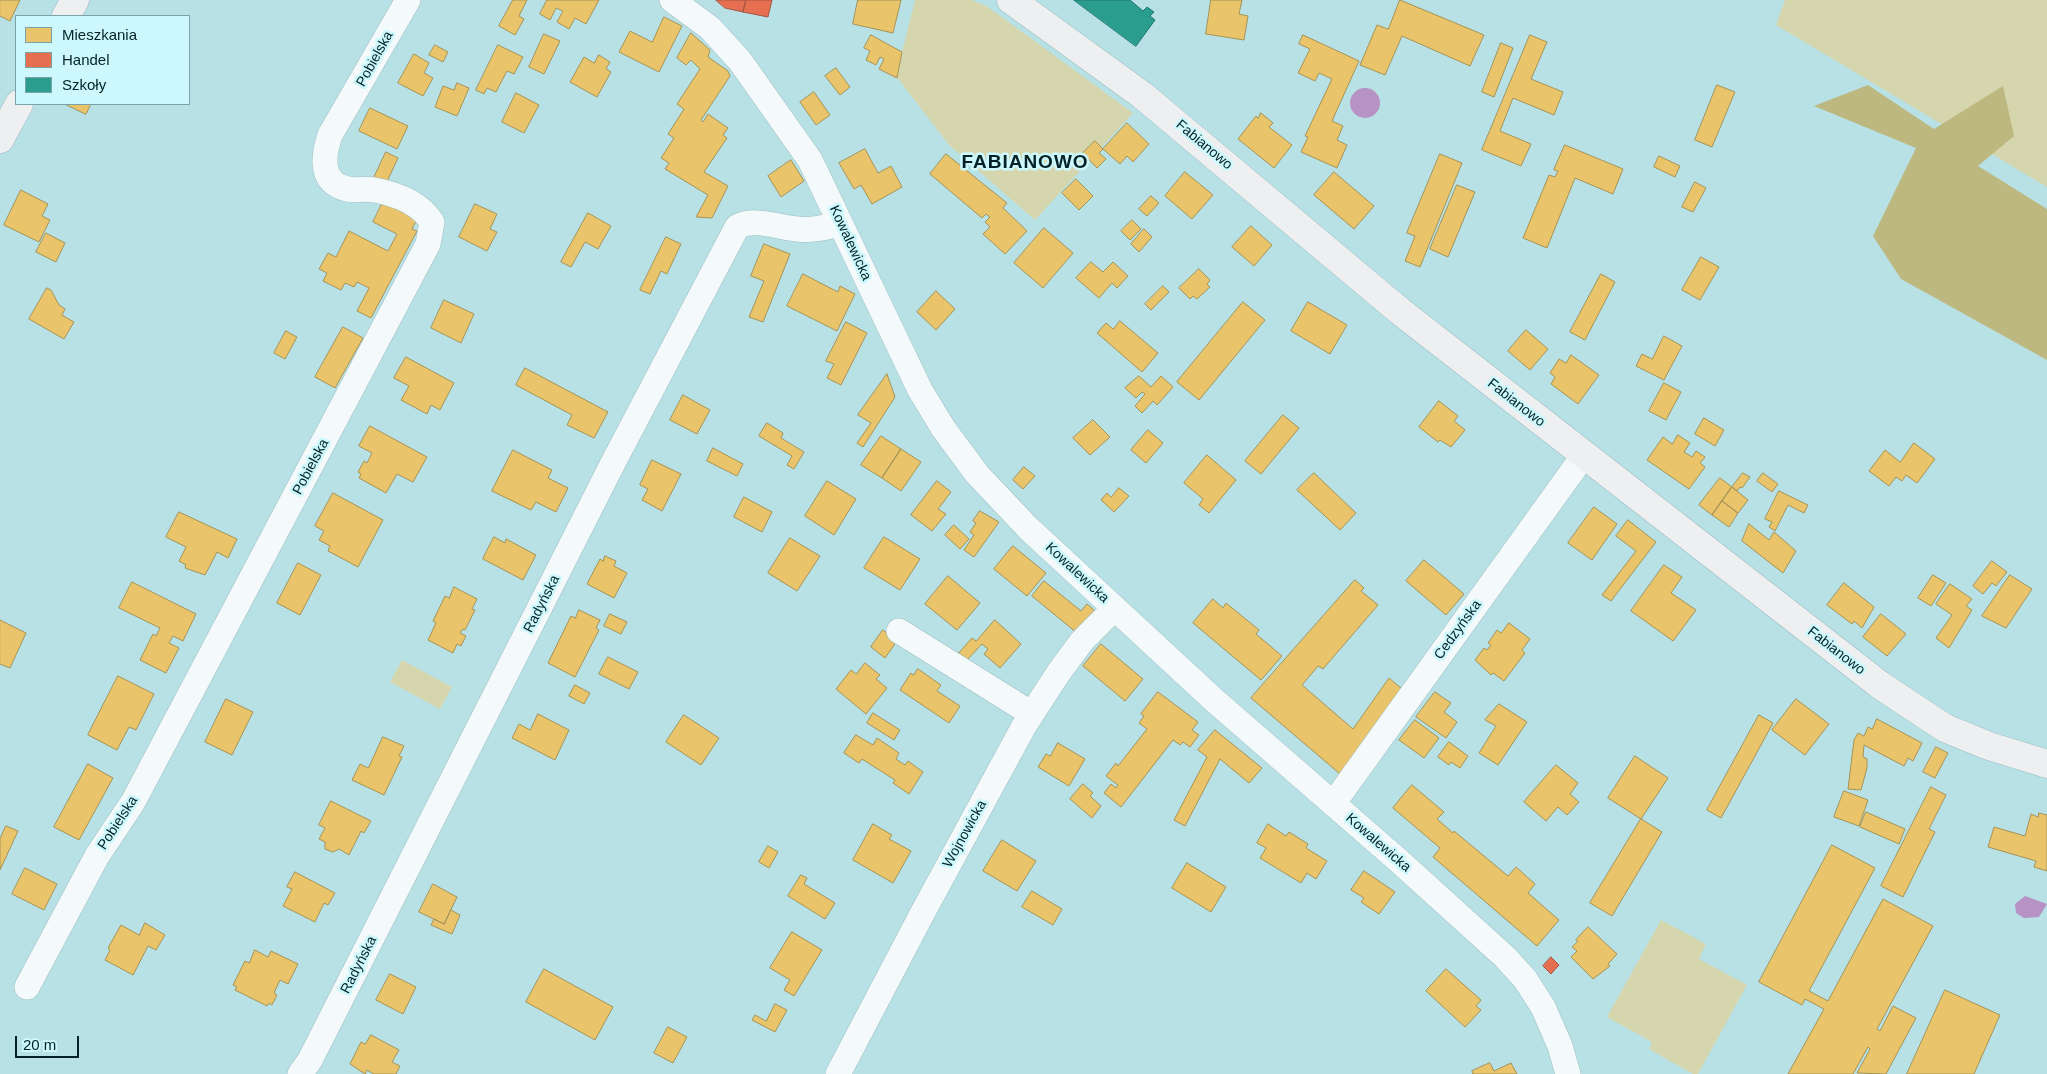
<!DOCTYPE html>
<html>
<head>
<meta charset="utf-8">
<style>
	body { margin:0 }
	#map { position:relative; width:2047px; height:1074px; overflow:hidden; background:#b8e1e6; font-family:Helvetica,sans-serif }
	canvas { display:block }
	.legend { position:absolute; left:15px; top:15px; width:175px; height:90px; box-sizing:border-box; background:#ccf8fe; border:1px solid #7ba2a8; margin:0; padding:6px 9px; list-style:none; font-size:15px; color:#022226 }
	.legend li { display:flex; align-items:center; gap:10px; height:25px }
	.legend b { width:25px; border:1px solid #7ba2a8 }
	.scale { position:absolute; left:15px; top:1036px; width:64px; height:22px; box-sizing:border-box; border:2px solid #022226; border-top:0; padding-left:6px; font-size:15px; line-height:18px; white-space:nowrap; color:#022226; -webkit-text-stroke:4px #ccf8fe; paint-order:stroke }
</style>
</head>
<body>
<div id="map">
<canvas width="2047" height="1074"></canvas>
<ul class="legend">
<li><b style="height:14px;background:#e9c46a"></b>Mieszkania</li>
<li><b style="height:14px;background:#e76f51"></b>Handel</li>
<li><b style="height:14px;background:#2a9d8f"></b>Szkoły</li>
</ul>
<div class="scale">20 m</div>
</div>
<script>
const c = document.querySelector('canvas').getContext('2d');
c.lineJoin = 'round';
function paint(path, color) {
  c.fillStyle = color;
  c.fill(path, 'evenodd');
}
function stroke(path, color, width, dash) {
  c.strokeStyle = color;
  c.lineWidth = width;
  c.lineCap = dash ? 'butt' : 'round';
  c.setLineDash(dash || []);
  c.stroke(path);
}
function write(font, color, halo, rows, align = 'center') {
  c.font = font + ' Helvetica,sans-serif';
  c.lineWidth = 5;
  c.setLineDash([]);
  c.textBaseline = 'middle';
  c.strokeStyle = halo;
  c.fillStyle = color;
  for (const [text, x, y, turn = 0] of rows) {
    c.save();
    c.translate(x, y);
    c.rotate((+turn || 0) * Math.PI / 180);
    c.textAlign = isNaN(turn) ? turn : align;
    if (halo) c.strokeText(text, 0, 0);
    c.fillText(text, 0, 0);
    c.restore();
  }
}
paint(new Path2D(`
	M915,0H972L988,7L1133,113L1035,220L949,145L896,76Z
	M1785,0H2047V187L1776,25Z
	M402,660L452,687L440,709L390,682Z
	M1661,920L1706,944L1699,959L1747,985L1698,1074H1693L1649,1049L1652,1042L1607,1017Z`), '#d6d6ae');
paint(new Path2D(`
	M1868,85L1934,129L2003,86L2014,136L1978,166L2047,209V360L1901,279L1873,236L1916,148L1814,106Z`), '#bcb87f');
paint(new Path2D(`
	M1350 103a15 15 0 1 1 30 0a15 15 0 1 1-30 0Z
	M2025,896L2047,904L2039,917L2024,918L2016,913L2015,904Z`), '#b692c5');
const homes = new Path2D(`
	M0,0H20L10,21L0,16Z
	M513,0H527L519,16L524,19L515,35L499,26Z
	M547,0H599L586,24L575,18L569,29L557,22L563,11L556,8L550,20L540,14Z
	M858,0H901L893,33L853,24Z
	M1211,0H1242L1239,14L1248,16L1244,40L1206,34Z
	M1400,0L1484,35L1470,66L1402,36L1385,75L1360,65L1377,25L1388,29Z
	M664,17L682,26L659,72L619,52L630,31L652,42Z
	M691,33L710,50L708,57L728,71L730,76L701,120L703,122L708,114L728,128L723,135L727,138L704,172L728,186L712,218L696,217L708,195L665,169L669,163L661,158L674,138L668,134L684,109L677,104L700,69L691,60L686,65L677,58Z
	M544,34L560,41L544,74L529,67Z
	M871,35L902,52L897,78L879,69L884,59L880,57L876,65L866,60L870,51L864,48Z
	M1303,35L1359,61L1332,121L1343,126L1337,140L1347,145L1337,168L1301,152L1308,137L1305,136L1332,79L1319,73L1315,81L1298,73L1310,49L1299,44Z
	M1530,35L1547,42L1531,79L1563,92L1554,115L1513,98L1500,131L1531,144L1521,166L1482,150Z
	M1501,43L1513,48L1494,97L1482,92Z
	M435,45L448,52L443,62L429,55Z
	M498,45L523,57L514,74L507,71L496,92L487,88L484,94L476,90Z
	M414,54L429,63L424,73L433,78L423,96L398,83Z
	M599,55L610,62L606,69L611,72L597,97L570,82L584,57L594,63Z
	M836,68L850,87L840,95L825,76Z
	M457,83L469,88L457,116L435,107L443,86L454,90Z
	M1717,85L1735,92L1712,147L1695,140Z
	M814,92L830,115L816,125L800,102Z
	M516,93L539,105L524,133L502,122Z
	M65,104H91L86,114Z
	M370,108L408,126L397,149L359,131Z
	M1261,113L1273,123L1269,127L1292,145L1274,168L1238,139L1256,116L1258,118Z
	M1127,123L1149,144L1133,162L1127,156L1120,164L1103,149Z
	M1095,141L1103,149L1099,153L1106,159L1097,168L1083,153Z
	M1565,145L1623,169L1613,194L1575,178L1547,248L1523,238L1549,175L1555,177L1558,171L1554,170Z
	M865,149L878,173L891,166L902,187L872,204L861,185L854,189L839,163Z
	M386,152L398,158L384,188L372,182Z
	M946,154L1007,203L1003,208L1027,231L1005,254L983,234L990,227L985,222L990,217L986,214L982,218L930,174Z
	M1440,154L1462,163L1420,267L1405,261L1415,236L1407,233Z
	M1659,156L1680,166L1675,177L1654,167Z
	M791,160L804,181L781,197L768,176Z
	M1185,172L1213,195L1192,219L1165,196Z
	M1334,172L1374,206L1354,229L1314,195Z
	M1076,179L1093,196L1079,210L1062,193Z
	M1695,182L1706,188L1693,212L1682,207Z
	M1457,185L1475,192L1448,257L1430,249Z
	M21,190L48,204L42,216L50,220L39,242L4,225Z
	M1151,196L1159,203L1147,216L1139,209Z
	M383,202L417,219L412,229L417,231L371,318L357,311L369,288L357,282L354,287L345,283L341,290L323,281L327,273L319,269L328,253L336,257L349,231L388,251L397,234L373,222Z
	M475,204L497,214L490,229L497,232L487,251L459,237Z
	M588,213L611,226L598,249L585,242L571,267L561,262Z
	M1132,220L1141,229L1130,240L1121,231Z
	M1251,226L1272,245L1254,266L1232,247Z
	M1044,228L1073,253L1043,288L1014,263Z
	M1144,229L1152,237L1139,252L1131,244Z
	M46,233L65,243L56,262L36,252Z
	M666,237L681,244L667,274L661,271L650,294L640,290Z
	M764,244L790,254L763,322L749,317L764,281L751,276Z
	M1701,257L1719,267L1700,300L1682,290Z
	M1091,262L1103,272L1113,262L1128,276L1117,288L1112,283L1099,298L1076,278Z
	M1199,269L1210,280L1207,284L1210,287L1197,299L1193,296L1190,299L1179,288Z
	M803,274L838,292L840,286L855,294L837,331L787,306Z
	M1601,274L1615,282L1585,340L1570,332Z
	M1163,286L1169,292L1151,310L1145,304Z
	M47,288L51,290L59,305L65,309L62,315L74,322L64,339L29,319Z
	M936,291L955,309L936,330L917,312Z
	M444,300L474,314L461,343L431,328Z
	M1243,302L1265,320L1199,400L1177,382Z
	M1308,302L1347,325L1330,354L1291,331Z
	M1120,321L1158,353L1142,372L1097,333L1106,323L1113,329Z
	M846,322L867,333L841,385L827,378L834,364L826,361Z
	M343,327L363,338L335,388L315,377Z
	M1526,330L1548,349L1530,370L1508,351Z
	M286,331L297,337L285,359L274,353Z
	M1664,336L1682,346L1664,380L1636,366L1642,354L1652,359Z
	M1571,355L1599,375L1578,404L1551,384L1555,377L1550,373L1559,359L1566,363Z
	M406,357L454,383L440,410L431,405L427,414L401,400L409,386L394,378Z
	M525,368L608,412L594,438L567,425L572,415L516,385Z
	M887,374L895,397L863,447L857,443L871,423L858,415Z
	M1139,376L1151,387L1161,376L1173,387L1157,405L1153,401L1142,413L1135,406L1145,394L1142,392L1136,398L1125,388Z
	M1664,383L1681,392L1666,420L1649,411Z
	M683,395L710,410L697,434L670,420Z
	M1439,401L1458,416L1454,421L1465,430L1451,447L1440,440L1438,442L1419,427Z
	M1283,415L1299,428L1261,474L1245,461Z
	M1704,418L1724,430L1715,446L1695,434Z
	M1093,420L1110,437L1090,455L1073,438Z
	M767,423L783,433L781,438L804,452L794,469L787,465L792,456L759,436Z
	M370,426L427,457L413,482L397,474L386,493L359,478L361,474L358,472L364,461L367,463L372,453L359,446Z
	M1148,430L1163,443L1146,463L1131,450Z
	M1678,435L1690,443L1684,452L1692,457L1696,451L1705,457L1700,463L1705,467L1689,489L1647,460L1663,437L1672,444Z
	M881,436L901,449L882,478L861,465Z
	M1914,443L1935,459L1917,483L1906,475L1902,481L1896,477L1889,486L1869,471L1885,450L1900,462Z
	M713,448L743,464L737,476L707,461Z
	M901,449L921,462L901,491L882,478Z
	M513,450L552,470L548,478L568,488L556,512L536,502L531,510L492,491Z
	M1207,455L1236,480L1209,513L1199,505L1203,499L1184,483Z
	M652,460L681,474L662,511L642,500L648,489L640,485Z
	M1024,467L1035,476L1023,489L1013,480Z
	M1314,473L1356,513L1340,530L1297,490Z
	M1743,473L1750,477L1742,488L1740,487L1737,491L1732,487Z
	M1763,473L1778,484L1772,492L1757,481Z
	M1720,478L1732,487L1712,515L1699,505Z
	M827,481L856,499L834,535L805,516Z
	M937,481L951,492L938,509L946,514L932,531L911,515Z
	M1732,487L1748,500L1738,513L1722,501Z
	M1119,488L1129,496L1114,512L1101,500L1107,493L1111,497Z
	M1779,491L1808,505L1804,513L1788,505L1775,531L1769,527L1772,522L1765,519Z
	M333,493L383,520L358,567L328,551L330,546L319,540L324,531L315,526Z
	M744,497L772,512L762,532L734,517Z
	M1722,501L1738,513L1729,527L1712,515Z
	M1594,507L1617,524L1592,560L1568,543Z
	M980,511L999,522L974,557L964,550L974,535L970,532L976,523L973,521Z
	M179,512L237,539L228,558L217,552L205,575L185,568L186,565L179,561L186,547L166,537Z
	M1628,520L1656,542L1611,601L1602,595L1636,551L1616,536Z
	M1749,524L1769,540L1774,532L1796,551L1783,573L1742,541Z
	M954,525L969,539L960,549L945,535Z
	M494,537L505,543L506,539L536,555L523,580L483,559Z
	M884,537L920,559L900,590L864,568Z
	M790,538L820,556L797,591L768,573Z
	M1013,546L1046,573L1027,596L994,569Z
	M605,556L616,561L614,566L627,573L614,598L587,584L600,559L603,561Z
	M1424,560L1464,594L1446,615L1406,581Z
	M1992,561L2007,572L1996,586L1992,583L1983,594L1973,586Z
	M298,563L321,575L300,615L277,603Z
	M1664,565L1682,577L1671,593L1696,610L1673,641L1631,611Z
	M1933,575L1946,583L1931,606L1918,598Z
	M2010,575L2032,589L2006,628L1982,616Z
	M948,576L980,603L957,630L925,604Z
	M1355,580L1364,588L1361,591L1378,605L1323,669L1318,666L1302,685L1353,729L1389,678L1402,689L1340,774L1251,698Z
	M1044,581L1081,611L1087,604L1095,611L1077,633L1032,596Z
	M132,582L196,614L183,641L173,636L169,643L179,648L166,673L140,660L153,634L156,636L160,628L119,608Z
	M1844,583L1874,607L1862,628L1854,621L1852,624L1827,605Z
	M1950,584L1972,599L1966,606L1972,610L1949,648L1936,638L1952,615L1936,604Z
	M454,587L477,599L472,609L475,610L465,630L463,629L460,633L466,636L461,646L457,644L453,653L428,640L436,623L433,621L445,596L449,598Z
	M1213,599L1223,608L1226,603L1259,630L1256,634L1282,656L1261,680L1193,623Z
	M579,610L600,620L596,628L599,630L575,677L548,663L571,616L575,618Z
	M610,614L627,622L621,634L604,626Z
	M1881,614L1906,634L1887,656L1863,637Z
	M0,620L26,633L10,668L0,664Z
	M995,620L1021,644L1000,668L984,654L988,649L982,644L965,662L957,655L972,638L976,641Z
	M1509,623L1530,639L1522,650L1525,653L1504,681L1493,673L1491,675L1475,660L1484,648L1487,650L1491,645L1488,643L1497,630L1501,633Z
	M883,630L897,641L885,658L871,647Z
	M1101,644L1143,679L1125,701L1083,666Z
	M608,657L638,672L629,689L599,674Z
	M865,663L880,675L876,679L887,688L866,714L836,689L851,670L856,674Z
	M918,669L941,685L937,691L960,706L949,723L900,690L911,673L913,675Z
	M118,676L154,694L136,730L129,727L117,750L88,735Z
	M575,685L590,693L584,704L569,696Z
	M1158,692L1198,722L1192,730L1199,735L1190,747L1183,742L1180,745L1173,740L1121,807L1104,793L1111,784L1116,788L1118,785L1106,776L1116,763L1118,766L1147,729L1139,723L1144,716L1141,714Z
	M1435,692L1451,703L1444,712L1457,722L1446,738L1416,717Z
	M226,699L253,712L232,755L205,742Z
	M1796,699L1829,724L1805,755L1772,730Z
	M1499,704L1527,722L1498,765L1479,753L1496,726L1485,720Z
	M873,713L900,730L894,740L867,723Z
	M538,714L569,730L555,760L512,738L519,724L530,730Z
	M684,715L719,738L701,765L666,742Z
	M1759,715L1773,723L1721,818L1707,810Z
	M1877,719L1922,743L1913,761L1908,758L1904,766L1864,745L1863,757L1867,759V768L1861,790L1848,789L1854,740L1858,733L1864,736L1868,727L1872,729Z
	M1415,720L1439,738L1424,758L1399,740Z
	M1215,730L1262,768L1249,783L1220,759L1185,826L1174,820L1207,757L1198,750Z
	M856,735L873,745L877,738L899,753L896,759L905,765L908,761L923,772L909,794L893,783L895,780L862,759L859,763L844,753Z
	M383,737L404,746L399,756L402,757L384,795L352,780L360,764L368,768Z
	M1449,742L1468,756L1460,768L1451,762L1449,765L1438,757Z
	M1058,743L1085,759L1069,786L1038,767L1046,754L1050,756Z
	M1936,747L1948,753L1935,778L1923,772Z
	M1635,756L1668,778L1641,819L1608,798Z
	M88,764L113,778L79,840L54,827Z
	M1556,765L1578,783L1570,794L1579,802L1567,815L1558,807L1546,821L1524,802Z
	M1083,784L1093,793L1090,796L1101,806L1092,818L1070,799Z
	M1412,785L1444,812L1437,819L1453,833L1454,831L1508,876L1516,867L1535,884L1528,893L1559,920L1537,946L1433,857L1440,848L1393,808Z
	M1931,787L1946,795L1929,829L1935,832L1903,897L1881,886Z
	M1844,791L1868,800L1859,826L1834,817Z
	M331,801L371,821L364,833L361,831L349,855L339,849L333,852L325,849V842L319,839L325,828L319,825Z
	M1866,812L1905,829L1899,844L1860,827Z
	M2039,813L2047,815V871L2034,867L2036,861L1988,847L1994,827L2025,836L2031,814L2038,817Z
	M1641,819L1662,832L1612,916L1590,903Z
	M873,824L892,835L889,839L911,851L893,883L853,860Z
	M1268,824L1286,836L1289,832L1308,844L1306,848L1327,861L1316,879L1307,873L1301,883L1260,858L1266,848L1257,843Z
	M6,826L18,831L0,870V839Z
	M1002,840L1036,861L1017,891L983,871Z
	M1832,845L1875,868L1809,991L1828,1001L1883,899L1933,926L1877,1029L1880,1031L1893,1006L1916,1018L1886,1074L1857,1073L1870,1049L1868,1047L1853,1074H1788L1824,1009L1805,999L1802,1005L1759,982Z
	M768,846L778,852L769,868L759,862Z
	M1187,863L1226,887L1211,912L1172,888Z
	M25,868L57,884L44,910L12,894Z
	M1364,871L1395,892L1379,914L1361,902L1364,898L1351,890Z
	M295,872L335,893L328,905L324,903L315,922L283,906L292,889L287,887Z
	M801,875L807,878L804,884L835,903L825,919L788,896Z
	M433,884L457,897L444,924L419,912Z
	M1032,891L1062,909L1053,925L1022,907Z
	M451,910L460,915L452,934L431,925L434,919L444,924Z
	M145,923L165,935L156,950L148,946L133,975L105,960L110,950L108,948L121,925L139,935Z
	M1588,927L1617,954L1608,964L1610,966L1593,979L1571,957L1577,951L1572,947L1578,941L1576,940Z
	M792,932L822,950L794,996L784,990L790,980L770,968Z
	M255,950L268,957L271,951L298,964L288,984L280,980L274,993L277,995L272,1005L269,1003L267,1006L235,990L237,987L233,985L245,961L249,963Z
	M544,969L613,1007L595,1040L526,1002Z
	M1446,969L1481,1000L1476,1006L1481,1010L1465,1027L1426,991Z
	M390,974L416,987L403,1014L376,1000Z
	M1945,990L2000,1015L1974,1074H1907Z
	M775,1004L787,1010L775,1032L752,1020L755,1015L766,1021Z
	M668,1027L687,1037L673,1063L654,1053Z
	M371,1035L399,1050L392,1062L400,1066L396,1074H374L367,1070L365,1074L350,1064L361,1042L365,1044Z
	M1490,1063L1494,1071L1511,1063L1517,1074H1473L1472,1071Z`);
paint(homes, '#e9c46a');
stroke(homes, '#a49356', 1);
const shops = new Path2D(`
	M716,0H746L743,12L725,8Z
	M746,0H772L768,17L743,12Z
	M1551,957L1559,965L1551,974L1543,966Z`);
paint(shops, '#e76f51');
stroke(shops, '#a25844', 1);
const schools = new Path2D(`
	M1074,0H1130L1143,11L1147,7L1154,12L1150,16L1155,20L1136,46Z`);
paint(schools, '#2a9d8f');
stroke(schools, '#1e7870', 1);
const street = new Path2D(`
	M672,0L710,28L740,61L810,160L920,390L943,428L977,474L1028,528L1214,700L1399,861L1505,957L1525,979L1543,1007L1560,1046L1568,1074
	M899,631L1032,714
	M1333,804L1584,455
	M27,987L97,856L133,802L428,244L432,222C419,202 397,194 374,190C365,188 355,191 347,189C319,182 323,156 330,135L408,0
	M300,1074L310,1060L614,461L737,227C754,217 780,228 798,229C813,231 826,227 840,224
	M838,1074L923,912L1024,726L1059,672L1082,641L1115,608`);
const secondary = new Path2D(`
	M1011,0L1142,95L1401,312L1880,685L1945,728L1989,746L2047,764
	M66,16L75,0
	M0,139L19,104`);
stroke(street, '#9cbdc1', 26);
stroke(secondary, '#9cbdc1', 29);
stroke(street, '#f4fafb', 25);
stroke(secondary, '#eeeff0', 28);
write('14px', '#022226', '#ccf8fe', [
	["Pobielska",375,59,-61],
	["Fabianowo",1204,145,40],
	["Kowalewicka",850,243,65],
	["Fabianowo",1516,403,38],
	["Pobielska",311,467,-62],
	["Kowalewicka",1077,573,43],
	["Radyńska",542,604,-63],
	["Cedzyńska",1458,630,-54],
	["Fabianowo",1836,651,38],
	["Pobielska",118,823,-57],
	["Wojnowicka",965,834,-61],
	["Kowalewicka",1378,843,41],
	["Radyńska",359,965,-63]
]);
c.letterSpacing = '1px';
write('bold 19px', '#022226', '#ccf8fe', [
	["FABIANOWO",1025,163]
]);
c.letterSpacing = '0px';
</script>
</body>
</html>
